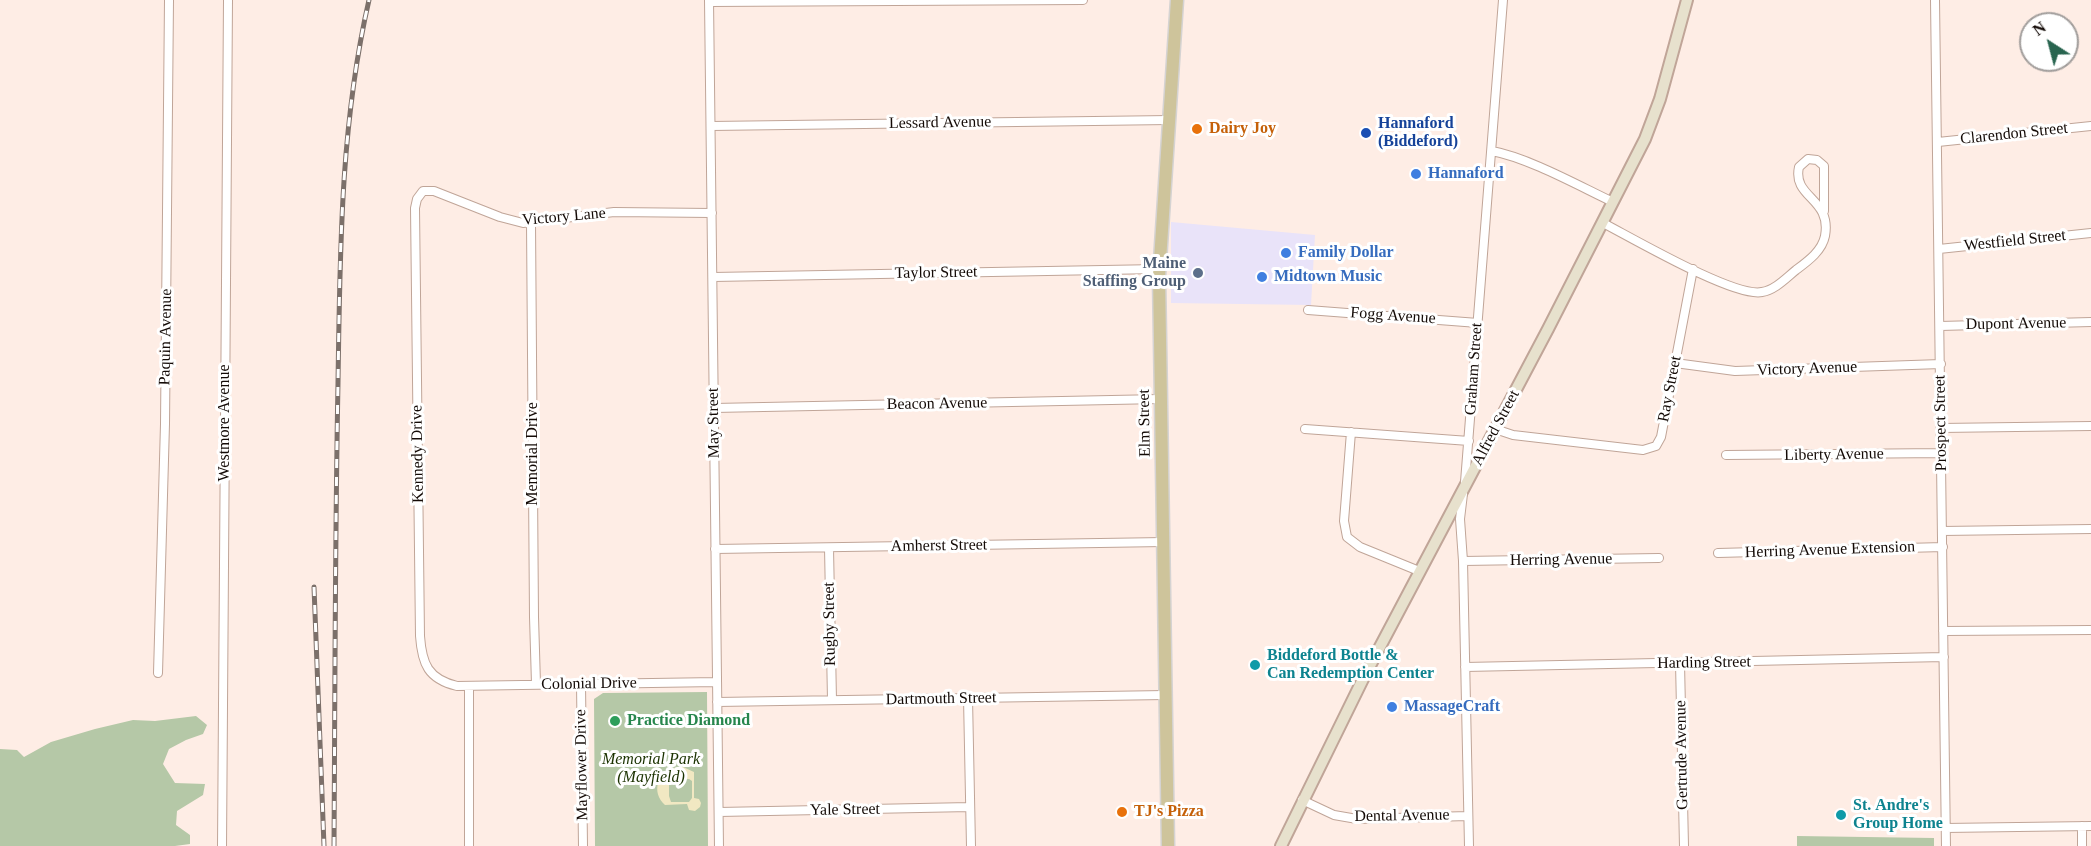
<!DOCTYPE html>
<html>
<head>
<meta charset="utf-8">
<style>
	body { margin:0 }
	#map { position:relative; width:2091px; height:846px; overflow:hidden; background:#feede5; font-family:"Times New Roman",serif }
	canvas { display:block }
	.north { position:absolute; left:2019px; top:12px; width:60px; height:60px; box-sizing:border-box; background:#fff; border:2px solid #a19d9b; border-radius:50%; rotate:324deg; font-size:16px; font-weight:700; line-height:24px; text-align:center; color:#130a06 }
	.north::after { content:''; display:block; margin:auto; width:21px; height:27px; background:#28644f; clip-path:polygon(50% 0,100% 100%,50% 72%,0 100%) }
</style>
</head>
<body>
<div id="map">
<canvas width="2091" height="846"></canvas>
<div class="north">N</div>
</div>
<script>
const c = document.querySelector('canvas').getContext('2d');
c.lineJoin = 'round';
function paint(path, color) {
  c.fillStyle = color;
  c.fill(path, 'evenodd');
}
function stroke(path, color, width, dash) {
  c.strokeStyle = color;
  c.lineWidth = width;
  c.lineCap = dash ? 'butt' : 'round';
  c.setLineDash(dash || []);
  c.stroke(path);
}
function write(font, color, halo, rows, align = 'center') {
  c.font = font + ' "Times New Roman",serif';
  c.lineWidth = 6;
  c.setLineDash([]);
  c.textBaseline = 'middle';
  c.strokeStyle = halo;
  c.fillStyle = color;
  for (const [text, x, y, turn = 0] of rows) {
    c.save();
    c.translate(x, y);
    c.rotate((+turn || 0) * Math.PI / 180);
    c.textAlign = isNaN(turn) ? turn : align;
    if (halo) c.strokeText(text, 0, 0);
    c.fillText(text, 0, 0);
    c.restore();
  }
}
paint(new Path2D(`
	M1171,222L1315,235L1311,305L1171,303Z`), '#e9e3f9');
paint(new Path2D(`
	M707,692L708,846H595L594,699L603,693Z
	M196,716L207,725L203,734L186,740L169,749L163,764L175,783L205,784L203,795L177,811L176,825L190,835V844L175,846H0V749L17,750L24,757L51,742L95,729L133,720L155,721Z
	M1797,836L1934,838V846H1797Z`), '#b5c8a7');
paint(new Path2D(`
	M675,768L683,767L694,772V798L699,799L701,803L700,807L695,811L689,810L687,804L665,805C651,792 657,773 675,768ZM672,779H689L692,781V798L689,802H671L669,796V781Z`), '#f1e8c2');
const minor = new Path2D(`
	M709,0L719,846
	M1935,0L1946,846
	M709,2L1083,0
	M711,126L1170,120
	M1938,142L2091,126
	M1492,151C1529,158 1579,186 1613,202
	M712,213L614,212L523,223L500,217L434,191H423L417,199L415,208L420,636C422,664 428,679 457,686L717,682
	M531,223L534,617L536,684
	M1603,223C1632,238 1735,298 1762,292C1775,290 1786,278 1796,270C1808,261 1822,251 1825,236C1832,198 1792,198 1799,167L1808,159L1817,160L1824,166V211
	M1939,249L2091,233
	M713,277L1159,269
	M1308,310L1478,323
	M1940,326L2091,322
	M1675,363L1735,371L1941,364
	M714,408L1161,399
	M1941,428L2091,426
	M1305,429L1469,441
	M1495,429L1513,435L1643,450L1656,446L1661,437L1693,269
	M1351,432L1344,521L1347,537L1360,547L1419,571
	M1726,455L1942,453
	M1465,482L1503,0
	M1463,494L1460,519L1463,561L1469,846
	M1942,531L2091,529
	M829,548L832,700
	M715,549L1164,542
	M1718,553L1943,547
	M1463,561L1659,558
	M1943,631L2091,630
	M1680,663L1684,846
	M1465,667L1944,657
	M158,673L165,424L169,0
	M581,684L583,846
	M968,698L971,846
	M717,702L1165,695
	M1302,800L1334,815L1357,819L1468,816
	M719,812L970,807
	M1945,828L2091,826
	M222,846L228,0
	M469,846V687
	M2082,846V826`);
const secondary = new Path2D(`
	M1281,846L1363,679L1548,329L1645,139L1660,99L1687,0`);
const primary = new Path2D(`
	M1168,846L1159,276L1177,0`);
stroke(minor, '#c0a598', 10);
stroke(secondary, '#c0a598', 14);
stroke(primary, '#d5d3d2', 15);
stroke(minor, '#fff', 8);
stroke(secondary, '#e7e1cd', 10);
stroke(primary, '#cec49b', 12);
const rail = new Path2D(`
	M314,587L324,846
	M334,846C335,692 335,538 338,383C340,255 340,126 369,0`);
stroke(rail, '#7c706a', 5);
stroke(rail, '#fff', 3, [9]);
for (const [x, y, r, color] of [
	[1197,129,6,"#e8710a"],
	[1366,133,6,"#1a4fb4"],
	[1416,174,6,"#3f7fe0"],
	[1286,253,6,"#3f7fe0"],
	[1198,273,6,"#5c6f8a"],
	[1262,277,6,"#3f7fe0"],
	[1255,665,6,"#0f9aa8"],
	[1392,707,6,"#3f7fe0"],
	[615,721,6,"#2e9e5b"],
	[1122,812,6,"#e8710a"],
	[1841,815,6,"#0f9aa8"]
]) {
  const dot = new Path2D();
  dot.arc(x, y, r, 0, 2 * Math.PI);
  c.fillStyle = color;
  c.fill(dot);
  stroke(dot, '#fff', 2);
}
write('16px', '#130a06', '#fff', [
	["Lessard Avenue",940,123,-1],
	["Clarendon Street",2014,134,-6],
	["Victory Lane",564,217,-5],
	["Westfield Street",2015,241,-6],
	["Taylor Street",936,273,-1],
	["Fogg Avenue",1393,316,4],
	["Dupont Avenue",2016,324,-1],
	["Paquin Avenue",166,337,-89],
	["Graham Street",1474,369,-86],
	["Victory Avenue",1807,369,-2],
	["Ray Street",1670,389,-79],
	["Beacon Avenue",937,404,-1],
	["Westmore Avenue",225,423,-90],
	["May Street",714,423,-91],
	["Elm Street",1145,423,-91],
	["Prospect Street",1941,423,-91],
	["Alfred Street",1496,428,-62],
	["Kennedy Drive",418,454,-91],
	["Memorial Drive",533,454,-90],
	["Liberty Avenue",1834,455,-1],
	["Amherst Street",939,546,-1],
	["Herring Avenue Extension",1830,550,-2],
	["Herring Avenue",1561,560,-1],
	["Rugby Street",830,624,-91],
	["Harding Street",1704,663,-1],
	["Colonial Drive",589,684,-1],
	["Dartmouth Street",941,699,-1],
	["Gertrude Avenue",1682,755,-91],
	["Mayflower Drive",582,765,-91],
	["Yale Street",845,810,-1],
	["Dental Avenue",1402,816,-1]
]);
write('bold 16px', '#164399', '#fff', [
	["Hannaford",1378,124],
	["(Biddeford)",1378,142]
], 'left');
write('bold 16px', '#c56008', '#fff', [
	["Dairy Joy",1209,129],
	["TJ's Pizza",1134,812]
], 'left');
write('bold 16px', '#366cbe', '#fff', [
	["Hannaford",1428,174],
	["Family Dollar",1298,253],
	["Midtown Music",1274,277],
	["MassageCraft",1404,707]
], 'left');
write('bold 16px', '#4e5e75', '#fff', [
	["Maine",1186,264],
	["Staffing Group",1186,282]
], 'right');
write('bold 16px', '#0d838f', '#fff', [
	["Biddeford Bottle &",1267,656],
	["Can Redemption Center",1267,674],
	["St. Andre's",1853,806],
	["Group Home",1853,824]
], 'left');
write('bold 16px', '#27864d', '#fff', [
	["Practice Diamond",627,721]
], 'left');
write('italic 16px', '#1b3200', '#fff', [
	["Memorial Park",651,760],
	["(Mayfield)",651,778]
]);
</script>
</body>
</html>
